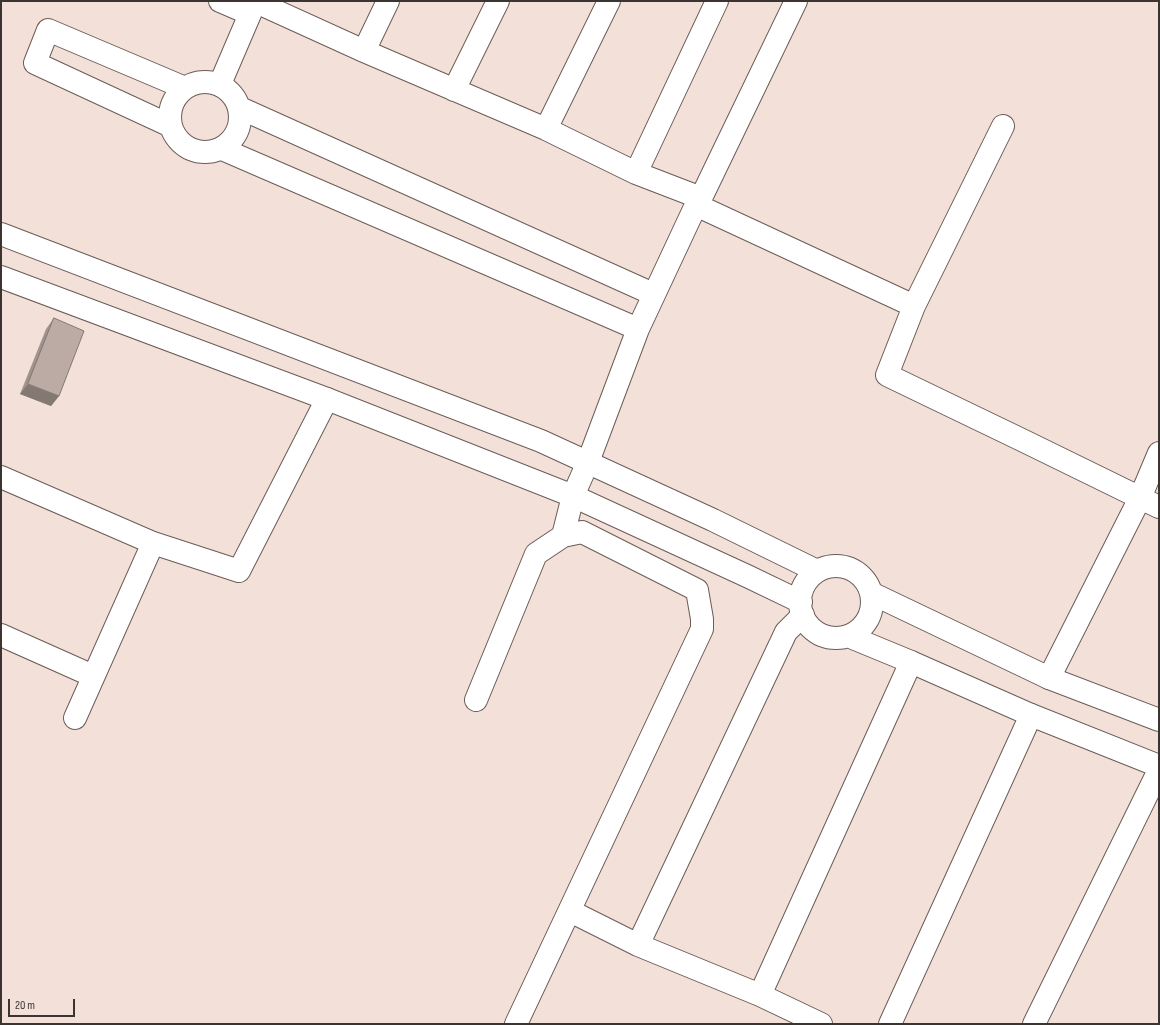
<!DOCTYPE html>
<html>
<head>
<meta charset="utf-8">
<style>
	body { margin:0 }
	#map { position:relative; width:1160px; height:1025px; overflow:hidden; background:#f2e0d9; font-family:"Sofia Sans Condensed",sans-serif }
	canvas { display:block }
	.frame { position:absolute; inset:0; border:2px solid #3b3431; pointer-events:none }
	.scale { position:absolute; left:8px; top:999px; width:67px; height:18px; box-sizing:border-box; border:2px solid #3b3431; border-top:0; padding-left:5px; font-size:12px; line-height:14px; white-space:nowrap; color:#3b3431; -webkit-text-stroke:3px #f2e0d9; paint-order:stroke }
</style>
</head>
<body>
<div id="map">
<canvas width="1160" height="1025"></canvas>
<div class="frame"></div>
<div class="scale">20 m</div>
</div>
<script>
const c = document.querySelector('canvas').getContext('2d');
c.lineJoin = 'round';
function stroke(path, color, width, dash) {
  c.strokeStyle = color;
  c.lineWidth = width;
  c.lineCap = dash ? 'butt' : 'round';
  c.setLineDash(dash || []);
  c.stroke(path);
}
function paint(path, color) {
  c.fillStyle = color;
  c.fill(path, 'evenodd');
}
const minor = new Path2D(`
	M220,1L250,14
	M254,1L364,51L546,129L636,173L701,198
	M364,51L388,1
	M170 117a35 35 0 1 1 70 0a35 35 0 1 1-70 0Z
	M220,84L250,14L254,1
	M454,90L498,1
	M240,108L653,294
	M171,126L35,63L48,30L185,88
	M1003,126L914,306L887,375L1024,441L1159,507
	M546,129L609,1
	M222,149L638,329
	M636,173L717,1
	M696,205L914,306
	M1,477L153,543L239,571L327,399
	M563,536L573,496L588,462L638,329L696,205L701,198L796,1
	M1,635L93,676
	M1049,678L1140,498L1159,453
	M476,700L536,554L563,536L582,532L697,590L702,619V629L516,1024
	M75,718L153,543
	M570,911L638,945L760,995L821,1024
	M638,945L786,632L803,615
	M760,995L911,662
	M890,1024L1031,715
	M1034,1024L1159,770`);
const major = new Path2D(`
	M1,234L541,441L713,520L817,571
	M1,277L327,399L573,496L747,576L801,602
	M800 602a36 36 0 1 1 72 0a36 36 0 1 1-72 0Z
	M871,593L1049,678L1159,720
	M848,636L911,662L1031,715L1159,766`);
stroke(minor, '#6b5c56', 24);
stroke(major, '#6b5c56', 24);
stroke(minor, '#fff', 22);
stroke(major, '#fff', 22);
paint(new Path2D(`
	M54,318L59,396L51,406L20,394L46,329Z`), '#a2938d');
paint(new Path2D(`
	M28,384L59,396L51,406L20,394Z`), '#847873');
const building = new Path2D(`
	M54,318L84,331L59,396L28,384Z`);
paint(building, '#bcaba4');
stroke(building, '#847873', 1);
</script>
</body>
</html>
